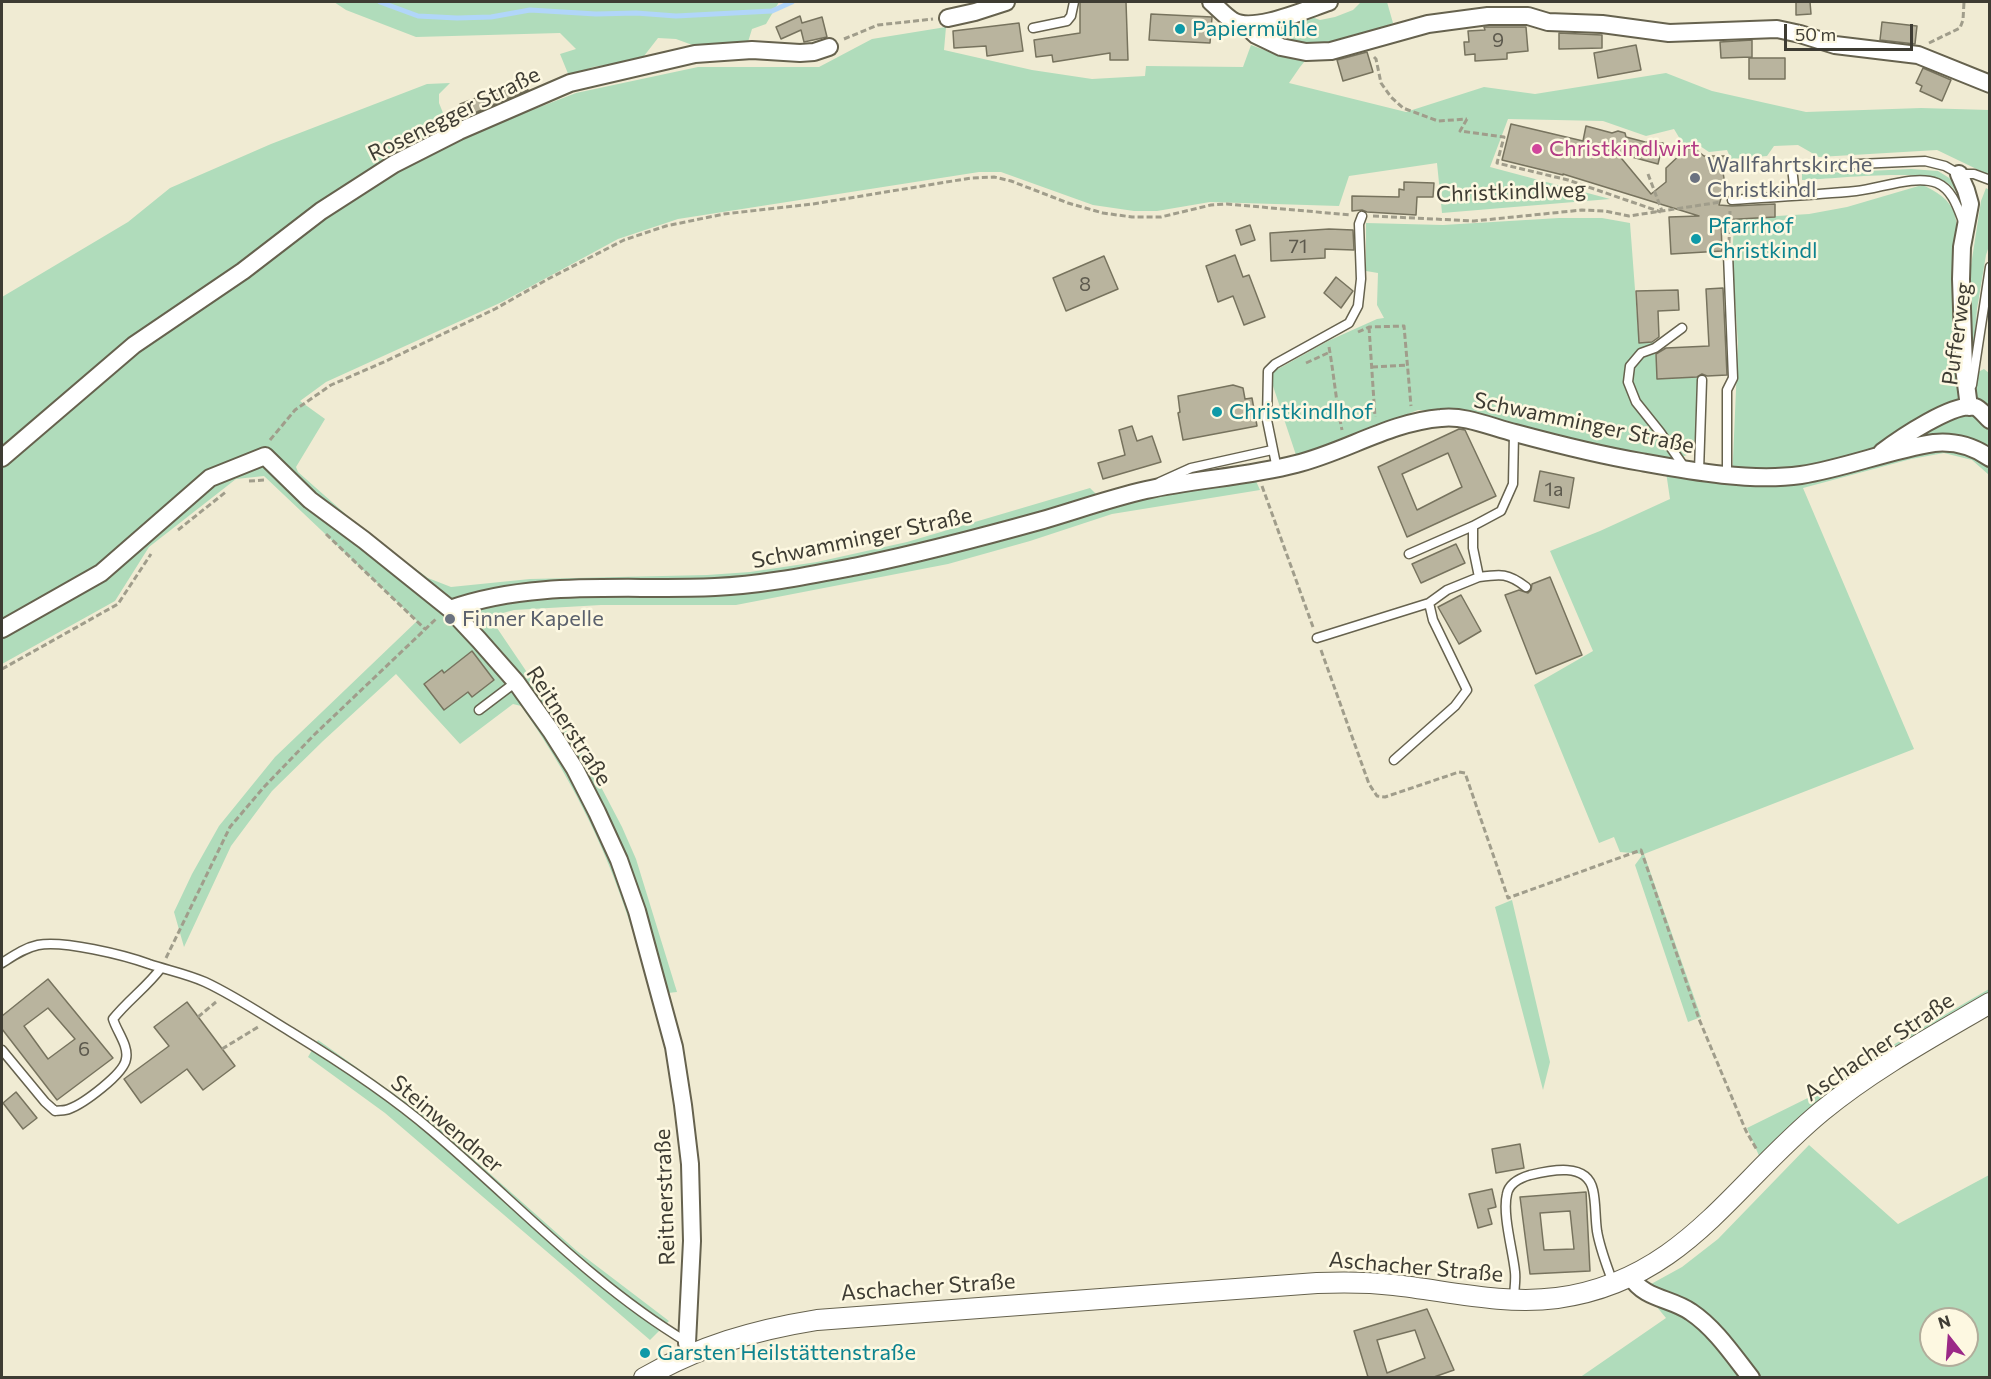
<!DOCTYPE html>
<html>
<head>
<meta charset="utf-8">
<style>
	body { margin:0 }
	#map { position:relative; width:1991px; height:1379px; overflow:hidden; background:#f0ebd3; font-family:Commissioner,sans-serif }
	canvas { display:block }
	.frame { position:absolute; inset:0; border:3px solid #3e3c33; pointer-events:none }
	.north { position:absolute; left:1919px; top:1307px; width:60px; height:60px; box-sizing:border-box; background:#fdf8e1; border:2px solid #b1ad9b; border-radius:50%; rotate:343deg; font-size:16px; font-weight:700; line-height:24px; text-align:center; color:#3e3c33 }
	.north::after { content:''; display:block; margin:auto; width:21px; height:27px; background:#9b2987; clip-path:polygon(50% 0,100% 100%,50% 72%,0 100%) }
	.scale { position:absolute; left:1784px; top:24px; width:129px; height:27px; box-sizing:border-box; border:3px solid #3e3c33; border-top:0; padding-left:8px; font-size:18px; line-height:21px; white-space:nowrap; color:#3e3c33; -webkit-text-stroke:4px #fdf8e1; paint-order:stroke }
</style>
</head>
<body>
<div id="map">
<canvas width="1991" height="1379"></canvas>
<div class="frame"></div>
<div class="north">N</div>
<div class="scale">50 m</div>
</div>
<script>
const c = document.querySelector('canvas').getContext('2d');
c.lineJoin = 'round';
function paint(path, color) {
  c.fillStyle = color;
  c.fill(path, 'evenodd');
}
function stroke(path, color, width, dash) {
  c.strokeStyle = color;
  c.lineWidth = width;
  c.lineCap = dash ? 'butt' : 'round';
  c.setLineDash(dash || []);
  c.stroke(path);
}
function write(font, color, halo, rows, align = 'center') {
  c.font = font + ' Commissioner,sans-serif';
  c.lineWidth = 5;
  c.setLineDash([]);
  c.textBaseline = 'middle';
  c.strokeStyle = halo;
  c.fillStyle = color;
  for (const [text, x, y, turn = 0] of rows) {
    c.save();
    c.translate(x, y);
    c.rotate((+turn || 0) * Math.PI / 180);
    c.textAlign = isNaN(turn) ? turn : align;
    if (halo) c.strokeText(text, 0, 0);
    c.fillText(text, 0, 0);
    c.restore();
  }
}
paint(new Path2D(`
	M334,2H779L766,24L752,29L748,42L695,46L676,39L658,38L644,56L619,63L593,67L569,76L560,54L576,49L560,33L416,37L346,10Z
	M1361,2H1387L1393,23L1378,29L1372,34L1322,47L1294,44L1259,30L1309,16L1320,20L1335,17L1353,10Z
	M946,27L944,50L1032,70L1092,79L1145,76L1146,66L1243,67L1251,45L1275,54L1309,56L1300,67L1289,83L1406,112L1484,87L1535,94L1666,73L1712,91L1806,112L1921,108L1989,110V175L1937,150L1819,157L1798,145L1774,146L1767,156L1731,159L1727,150L1709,152L1700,146L1683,144L1674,129L1646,136L1603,121L1508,119L1490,167L1610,199L1442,213L1437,163L1349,176L1339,206L1210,202L1157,211H1134L1093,205L1001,172H979L678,219L618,239L502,302L326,382L300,401L325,419L296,467L298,472L367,533L428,578L451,587L530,579L707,575L750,572L817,562L907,542L1090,488L1111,509L1156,496L1256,481L1260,490L1112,514L1030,541L948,564L736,605H601L514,610L499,614L495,625L589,764L622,827L636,859L677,992L668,993L655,1008C646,979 639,949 629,920C604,843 568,772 521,706L513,704L460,744L396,674L323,741L272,791L231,846L184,947L174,912L192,874L219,826L275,757L417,621L264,476L236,479L149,547L115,601L2,664V297L128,222L170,188L271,144L427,84L450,83L439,94V103L454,140L576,93L698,67H819L872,39Z
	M1911,169L1938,171L1954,181L1965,209C1960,199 1956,188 1946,182C1922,168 1834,179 1802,180V174Z
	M1922,185C1936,191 1950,199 1955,215C1959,229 1954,246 1954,261C1953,300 1951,341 1956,380L1971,376L1970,272L1981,201L1986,188L1989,190V246L1986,255L1977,309L1972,375L1984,369L1989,373V475L1972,460L1944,453L1911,459L1803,488L1914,749L1644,854L1701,1017L1688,1022L1635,865L1643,854L1620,852L1614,837L1599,843L1534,685L1593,651L1550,551L1600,531L1670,499L1666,472L1732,482L1738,344L1732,257L1735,211L1746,218L1809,214L1847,207Z
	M1559,218H1602L1630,223L1639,343L1655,342L1657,379L1698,377L1696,432L1692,453L1669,462L1567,439L1478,416L1450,411L1418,410L1297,458L1269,374L1328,341L1377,319L1384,318L1377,305L1378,273L1366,271V223L1443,225Z
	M1512,900L1550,1062L1543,1090L1495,907Z
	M1989,989V994L1760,1158L1747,1128L1824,1090L1869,1059Z
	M318,1040L424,1115L577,1251L669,1321L650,1340L385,1113L308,1057Z
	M1809,1145L1898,1224L1989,1175V1377L1579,1378L1666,1318L1642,1289L1682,1267L1718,1239ZM1931,1319H1967V1355H1931Z`), '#b0dcbb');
stroke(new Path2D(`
	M380,2L418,16L457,18L491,17L530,10L596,14L636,13L676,16L772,11L792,2`), '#b1d6f9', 5);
const building = new Path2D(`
	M1080,2H1126L1128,60H1110V53L1053,62L1052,55L1036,57L1034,40L1080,33Z
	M1796,2H1810L1811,14L1796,15Z
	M1151,14L1212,17L1210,43L1149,40Z
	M800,16L802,23L822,17L827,37L804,42L801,30L781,39L776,27Z
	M1882,22L1917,26L1915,44L1880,40Z
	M1019,23L1023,51L987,56L986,46L954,48L953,31Z
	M1484,27H1526L1528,51L1507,53V59L1475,61V54L1465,55L1464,42H1469L1468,31L1485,30Z
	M1559,33L1602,35V48L1559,49Z
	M1752,40V57L1721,58L1720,42Z
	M1636,45L1641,70L1598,78L1594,53Z
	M1367,52L1373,72L1343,81L1337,60Z
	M1749,58H1785V79H1749Z
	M1923,68L1951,80L1942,101L1920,91L1922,86L1916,83Z
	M524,80L528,90L465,117L460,104Z
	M1511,124L1583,141L1586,126L1612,133L1618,131L1625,133L1626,137L1645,142L1663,143L1658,164L1617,153L1651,194L1666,182V168L1685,150L1694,148L1704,156H1725L1723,172L1725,185L1719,205L1732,206L1775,204V217L1721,220L1722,251L1671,254L1669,217L1699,216L1563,174V175L1502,160Z
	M1404,182L1434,183L1433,197H1417L1416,215L1367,212L1362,210L1352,211V196L1399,197V189L1404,190Z
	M1250,225L1255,240L1241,245L1236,230Z
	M1329,229L1353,230L1354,250L1325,249V258L1271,261L1270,233Z
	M1235,255L1243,277L1249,275L1265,317L1244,325L1233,296L1218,302L1206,266Z
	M1104,256L1118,289L1066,311L1053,278Z
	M1336,277L1353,291L1341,308L1324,293Z
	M1723,288L1727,375L1707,376L1702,374L1697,377L1657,379L1656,354L1666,348L1709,346L1706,289Z
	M1678,290L1679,310L1658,311L1659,337L1652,342L1639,343L1636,291Z
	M1233,385L1243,388L1245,399L1252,398L1257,426L1183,440L1178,413L1180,412L1178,396Z
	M1132,426L1137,441L1152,436L1161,462L1103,479L1098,463L1125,455L1119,430Z
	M1459,429L1465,430L1496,496L1407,537L1378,467ZM1448,453L1462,487L1417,510L1402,474Z
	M1540,471L1574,478L1569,508L1534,501Z
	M1456,544L1465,563L1421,583L1412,564Z
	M1550,577L1582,655L1536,674L1505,595L1519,590L1528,593L1531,590L1532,584Z
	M1461,595L1481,631L1459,644L1438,607Z
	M472,651L494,680L472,697L468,692L444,710L424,684L442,670L444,673Z
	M48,979L113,1058L57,1100L2,1029V1016ZM48,1008L75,1039L48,1059L24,1026Z
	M187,1002L235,1066L203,1090L187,1069L141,1103L124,1079L169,1046L154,1027Z
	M16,1092L37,1118L23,1129L3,1103Z
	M1520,1144L1524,1168L1496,1173L1492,1149Z
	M1492,1189L1496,1207L1488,1209L1492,1224L1478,1228L1469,1194Z
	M1586,1192L1590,1271L1530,1274L1520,1197ZM1570,1211L1574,1249L1544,1250L1540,1213Z
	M1427,1309L1454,1370L1434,1377H1368L1354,1331ZM1415,1330L1425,1358L1387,1373L1377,1340Z`);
paint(building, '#b9b49e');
stroke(building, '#77735e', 1.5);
const service = new Path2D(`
	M1033,28L1067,21L1071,16L1074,2
	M1795,195L1792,167L1925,161L1945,166L1959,174H1974L1990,180
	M1732,200C1773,197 1815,195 1856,191C1879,189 1915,174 1937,183C1953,190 1958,209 1964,224
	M1682,328L1655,348L1641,353L1630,366L1628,382L1636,402L1660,432L1685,468
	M1972,385L1990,267
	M1277,469L1267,420L1268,371L1275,364L1349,323L1358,306L1361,279L1359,224L1362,216
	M1699,471L1702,380
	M1727,474V390L1733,378L1728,254
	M1160,482L1191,468L1272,450
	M1473,526V548L1479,577C1501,574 1508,573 1526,587
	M1409,554L1473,526L1501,511L1513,484L1514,433
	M1317,638L1429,603
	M479,710L516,682
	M1394,760L1455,706L1467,690L1433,620L1429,603L1447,590L1479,577
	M2,963C13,956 24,948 38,945C63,940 124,955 149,964C167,970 187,974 205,982C235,996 263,1015 291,1032C340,1062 389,1094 432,1131C516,1202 592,1285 687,1342
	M2,1050L45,1102L55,1111C59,1110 65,1111 69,1109C83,1104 124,1074 126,1059C129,1046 117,1032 113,1019C128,1000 147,987 161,968
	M1514,1299C1514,1290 1516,1281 1515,1272C1513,1251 1502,1214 1507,1194C1509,1183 1520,1178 1530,1175C1551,1170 1587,1162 1593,1190C1596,1203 1595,1217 1597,1231C1600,1249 1607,1266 1613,1283`);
const minor = new Path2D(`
	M1211,2C1218,8 1225,16 1233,21C1254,33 1307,9 1329,2
	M948,18L975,12L1006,2
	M1245,25L1256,35L1281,47L1306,52L1331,51L1428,24L1488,16H1528L1548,22L1602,24L1669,33L1777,29L1800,34L1835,45L1918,55L1990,84
	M1959,174L1966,190L1970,204L1962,247L1961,279L1964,368L1969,407
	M1882,452C1899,439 1955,401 1975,407C1981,409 1985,416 1990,420
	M2,458L134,345L243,271L321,211L394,164L459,131L570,83L695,54L752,50L800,53L814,52L829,47
	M450,609C534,579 627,591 715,587C763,585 811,575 858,566C921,553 982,537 1043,520C1077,510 1111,498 1146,490C1195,479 1246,477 1296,464C1345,452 1390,422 1441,418C1465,415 1491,427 1515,433C1556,444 1599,455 1641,462C1691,471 1750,482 1801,475C1846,468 1889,450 1934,443C1955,441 1973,446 1990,458
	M2,629L101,573L210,478L265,456L310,500L364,540L450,609L479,640L516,682L551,731L575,769L597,812L619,860L637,911L674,1047L683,1105L690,1164L692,1241L687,1343L691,1353
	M1631,1277C1644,1299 1671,1298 1691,1312C1715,1328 1733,1355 1751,1378`);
const tertiary = new Path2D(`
	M644,1378C699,1346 755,1330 817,1320L1317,1283C1343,1282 1368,1282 1394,1285C1448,1291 1503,1305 1557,1298C1683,1281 1732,1185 1822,1111C1873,1069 1932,1037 1990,1003`);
stroke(service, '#66624e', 11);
stroke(minor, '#66624e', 20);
stroke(tertiary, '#66624e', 22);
stroke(new Path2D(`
	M844,39L878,25L933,19
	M1929,43L1960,28L1963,20L1964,2
	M1374,57L1376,59L1381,83L1391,97L1403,108L1438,121L1467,119
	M1467,119L1460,131L1504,137L1497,163L1568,180L1661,212
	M1648,174L1662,211
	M1373,216L1474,221L1582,210L1605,211L1629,216L1721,202
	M1729,243L1730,211
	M1369,327L1375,417
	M1358,332L1369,327L1404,326L1411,406
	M1329,347C1334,375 1336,402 1342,430
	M1306,363L1330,352
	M1372,367L1408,365
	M270,440L295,410L331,385L386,361L495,309L548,279L624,240L666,226L724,214L813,204L971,178L994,177L1011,181L1068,203L1103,213L1132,217H1161L1211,205L1227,204L1351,215
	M249,481L266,480
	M1262,486L1313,627
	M178,530L227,491
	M326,534L425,629
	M1321,650L1369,784L1377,796L1385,797L1459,772L1465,773L1508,898L1641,850L1699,1019L1746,1131L1757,1150
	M2,669L118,604L151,554
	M166,958L230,827L264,787L314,735L437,618
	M198,1017L216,1002
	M222,1049L258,1027`), '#a09d8b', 3, [6, 3]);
stroke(service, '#fff', 8);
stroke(minor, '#fff', 16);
stroke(tertiary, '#fff', 20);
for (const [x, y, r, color] of [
	[1180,29,6,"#0f9aa8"],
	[1537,149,6,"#d1479c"],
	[1695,178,6,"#6b7280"],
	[1696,239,6,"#0f9aa8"],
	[1217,412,6,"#0f9aa8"],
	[450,619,6,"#6b7280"],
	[645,1353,6,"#0f9aa8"]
]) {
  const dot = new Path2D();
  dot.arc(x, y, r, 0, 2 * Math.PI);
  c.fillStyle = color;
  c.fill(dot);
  stroke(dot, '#fdf8e1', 2);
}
write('20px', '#5d5a4e', null, [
	["9",1498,40],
	["71",1298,246],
	["8",1085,284],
	["1a",1554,489],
	["6",84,1049]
]);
write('22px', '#0d838f', '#fdf8e1', [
	["Papiermühle",1192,29],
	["Pfarrhof",1708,226],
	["Christkindl",1708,251],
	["Christkindlhof",1229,412],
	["Garsten Heilstättenstraße",657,1353]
], 'left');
write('22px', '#3e3c33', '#fdf8e1', [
	["Rosenegger Straße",454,114,-26],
	["Christkindlweg",1511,192,-2],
	["Pufferweg",1957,334,-82],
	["Schwamminger Straße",1584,423,12],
	["Schwamminger Straße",862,538,-12],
	["Reitnerstraße",569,726,57],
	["Aschacher Straße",1879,1047,-34],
	["Steinwendner",447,1124,40],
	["Reitnerstraße",665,1197,-92],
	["Aschacher Straße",1416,1267,5],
	["Aschacher Straße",928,1287,-4]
]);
write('22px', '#b23c85', '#fdf8e1', [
	["Christkindlwirt",1549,149]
], 'left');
write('22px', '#5b616d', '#fdf8e1', [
	["Wallfahrtskirche",1707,165],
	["Christkindl",1707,190],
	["Finner Kapelle",462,619]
], 'left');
</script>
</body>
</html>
